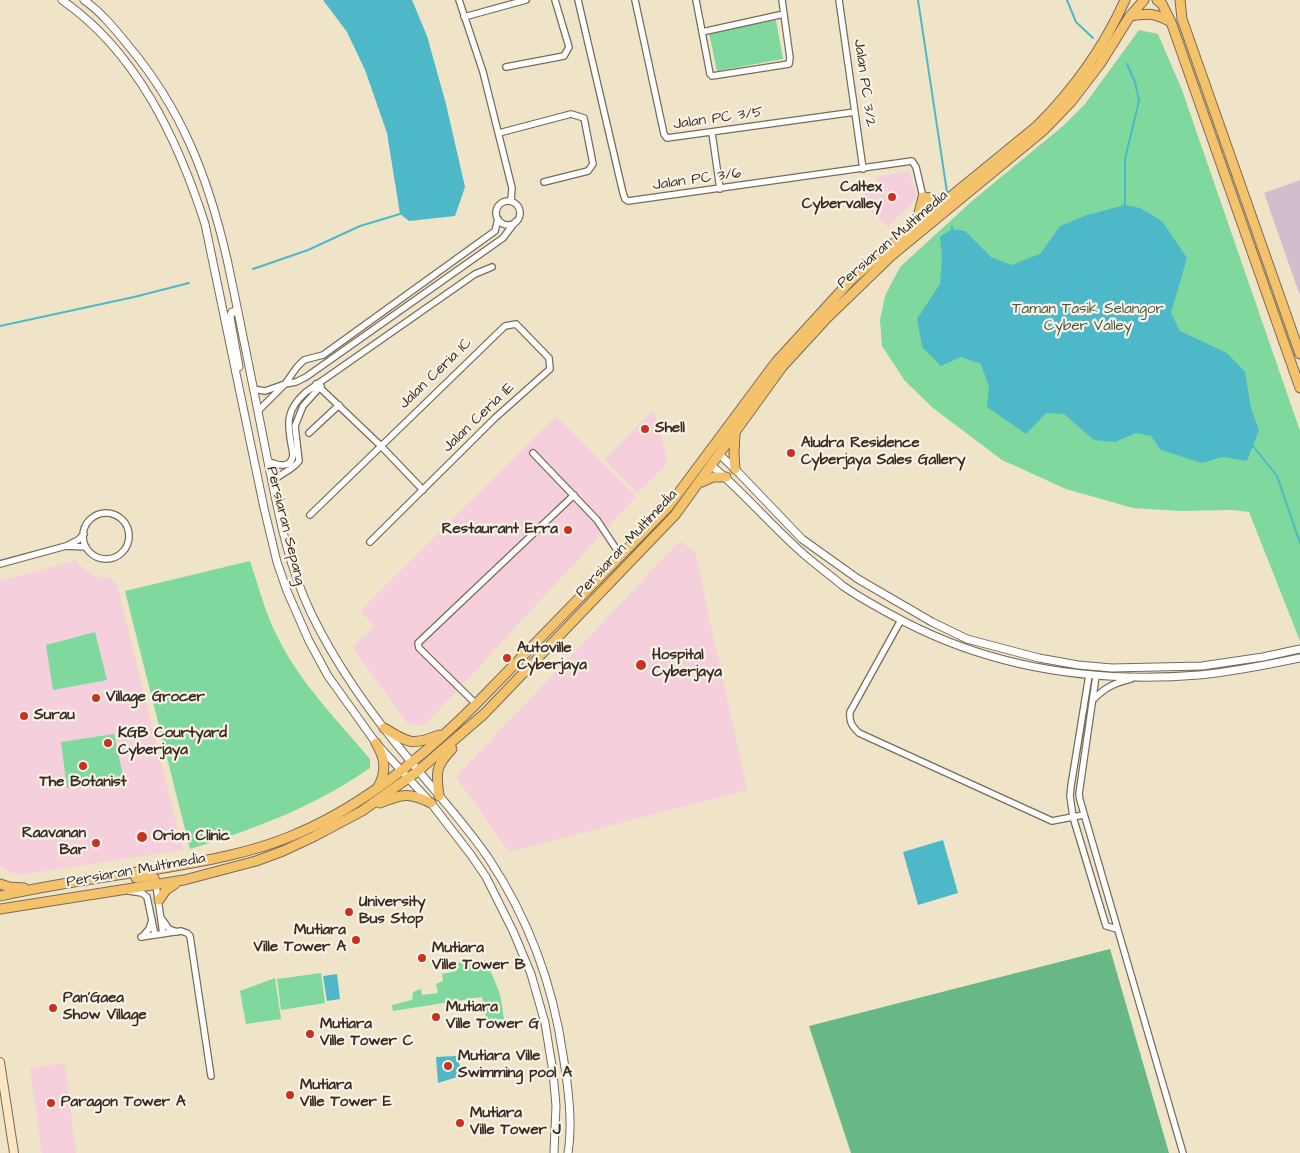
<!DOCTYPE html>
<html>
<head>
<meta charset="utf-8">
<style>
	body { margin:0 }
	canvas { display:block; background:#efe4c7 }
</style>
</head>
<body>
<canvas width="1300" height="1153"></canvas>
<script>
const c = document.querySelector('canvas').getContext('2d');
c.lineJoin = 'round';
function paint(path, color) {
  c.fillStyle = color;
  c.fill(path, 'evenodd');
}
function stroke(path, color, width, dash) {
  c.strokeStyle = color;
  c.lineWidth = width;
  c.lineCap = dash ? 'butt' : 'round';
  c.setLineDash(dash || []);
  c.stroke(path);
}
function write(font, color, halo, rows, align = 'center') {
  c.font = font + ' "Architects Daughter",sans-serif';
  c.lineWidth = 4.5;
  c.setLineDash([]);
  c.textBaseline = 'middle';
  c.strokeStyle = halo;
  c.fillStyle = color;
  for (const [text, x, y, turn = 0] of rows) {
    c.save();
    c.translate(x, y);
    c.rotate((+turn || 0) * Math.PI / 180);
    c.textAlign = isNaN(turn) ? turn : align;
    if (halo) c.strokeText(text, 0, 0);
    c.fillText(text, 0, 0);
    c.restore();
  }
}
paint(new Path2D(`
	M909,171L917,197L888,227L858,200L880,176Z
	M654,410L668,463L637,493L604,459Z
	M556,416L636,497L424,726L408,724L352,647L374,626L360,611Z
	M680,541L695,552L747,790L509,852L456,777Z
	M76,560L86,571L95,576L107,578L114,581L118,588L183,850L19,875L9,872L0,866V581Z
	M65,1063L76,1153H42L30,1068Z`), '#f5cfdb');
paint(new Path2D(`
	M1300,180V296L1264,193Z`), '#d1bdcc');
paint(new Path2D(`
	M776,20L783,59L717,71L709,33Z
	M1139,30L1158,34L1182,90L1300,431V641L1249,512L1232,510L1179,511L1133,508L1066,489L1002,460L933,408L905,381L882,346L880,320L885,296L900,267L972,201L1063,126L1085,104Z
	M250,561C259,588 266,616 279,640C302,685 338,721 370,759V768C314,807 254,829 190,849L125,591Z
	M95,632L107,680L53,690L46,645Z
	M114,734L124,780L67,788L61,742Z
	M486,960L500,994L504,1019L487,1021L482,997L393,1011L392,1005L412,1000L413,992L421,989L422,995L438,993L436,984L443,981L442,974L456,971L454,963Z
	M321,973L325,1003L281,1010L277,979Z
	M275,978L281,1019L246,1024L240,991Z`), '#7fd89d');
paint(new Path2D(`
	M1110,949L1169,1153H851L809,1026Z`), '#67b884');
paint(new Path2D(`
	M323,0H412L427,36L446,104L465,187L455,216L409,221L400,214L387,133L365,70L347,32Z
	M1125,205L1140,208L1162,221L1187,258L1171,313L1180,331L1227,353L1245,372L1251,408L1259,430L1247,461L1222,457L1202,463L1161,450L1151,436L1136,433L1115,442L1094,440L1064,414L1046,413L1026,434L987,407L989,387L981,364L961,357L941,366L922,347L917,319L940,284L942,256L940,237L952,229L965,231L991,257L1011,265L1040,254L1060,226L1087,215Z
	M943,840L958,893L918,905L903,852Z
	M337,974L340,999L327,1001L323,976Z
	M456,1056L464,1075L438,1083L436,1057Z`), '#4db9c8');
stroke(new Path2D(`
	M918,0L947,192
	M1067,0L1076,22L1093,38
	M1125,205V159L1139,101L1135,82L1127,64
	M952,226V229
	M253,269L308,250L360,226L400,214
	M0,326L134,297L189,283
	M1253,446L1277,476L1300,543`), '#4db9c8', 2);
const minor = new Path2D(`
	M459,0L483,72L512,188L511,201
	M578,0L623,193L625,199L628,201L912,161L916,167L923,197L934,212
	M635,0L664,134L667,138L855,112
	M696,0L710,74L712,76L789,64L790,58L782,0
	M839,0L863,169
	M464,17L526,0
	M702,32L784,14
	M506,67L564,56L569,47L555,0
	M499,133L571,114L584,118L593,164L588,171L544,182
	M712,133L720,189
	M496 213a12 12 0 1 1 24 0a12 12 0 1 1-24 0Z
	M316,384L381,446L423,490
	M253,389L265,391L285,384L297,367L304,360L323,355L495,231L498,219
	M258,411L285,384L296,382L306,377L503,238L515,222
	M309,433L339,405
	M533,453L597,520L621,556
	M268,461C278,466 292,469 293,454C288,427 283,412 306,392L475,274L492,267
	M272,482C282,472 292,471 299,461L295,426L303,406L321,386
	M83 536a23 23 0 1 1 46 0a23 23 0 1 1-46 0Z
	M310,515L505,326L516,324L549,358L550,369L495,418L370,542
	M68,545L78,540L84,534
	M0,564L66,546L86,547
	M901,620L850,712C849,722 852,726 859,733L1052,821L1083,815
	M1089,675L1071,786L1070,796L1073,817L1106,926L1117,929
	M1096,676L1079,794L1080,800L1183,1153
	M1093,700C1104,688 1114,683 1131,679
	M476,704L419,648L418,643L574,495
	M156,885L163,934
	M129,891L142,893L147,897L155,935
	M162,919L169,929L177,932
	M141,937L181,931L187,933L190,936L211,1076
	M142,937L149,929L152,920`);
const tertiary = new Path2D(`
	M62,0C137,52 178,140 205,224L264,508L277,562L287,591L309,641L328,676L376,743L431,803L471,855L486,877L513,931L531,974L545,1023L553,1072L556,1106L554,1153
	M84,0C101,12 114,28 127,44C182,109 208,177 227,259C241,325 254,391 267,457C278,510 287,563 311,613C337,667 373,717 412,763C438,795 466,825 489,859C528,918 553,985 563,1055C568,1086 573,1122 568,1153
	M238,311L232,312L230,317L239,367
	M720,455L735,469L802,539L858,579L932,622L967,639L1039,658L1078,665L1112,668L1202,666L1263,657L1300,649
	M712,466C743,492 769,523 799,550C813,563 829,574 843,586C863,600 884,611 905,622C996,669 1098,683 1199,675C1233,672 1267,665 1300,658`);
const secondary = new Path2D(`
	M0,1062L14,1153`);
const primary = new Path2D(`
	M1157,0L1162,4L1171,22L1300,388
	M1180,0L1182,19L1300,354
	M1130,16C1148,13 1155,13 1171,22
	M916,225L923,197L945,200
	M735,434L734,454L735,469
	M702,482L713,477H726
	M384,728C409,743 411,746 439,735
	M376,743C385,758 387,771 378,787
	M439,796C436,773 435,766 452,749
	M380,803C402,794 409,792 431,803
	M136,878L151,876L154,878L156,885
	M0,884L9,887L24,888
	M0,896C54,884 109,876 164,868C205,861 250,853 289,837C360,809 422,758 476,704L668,507L776,362L851,280L889,247L1037,126C1074,89 1104,47 1125,0
	M159,900L166,890L175,884
	M0,909L184,880L256,861L283,851L315,836L362,811L418,771L484,714L675,515L782,367L827,318L891,256L1044,130L1071,102L1100,64L1130,16L1144,0`);
stroke(minor, '#7a6b59', 8);
stroke(tertiary, '#7a6b59', 9);
stroke(secondary, '#7a6b59', 10);
stroke(primary, '#7a6b59', 11);
stroke(minor, '#fff', 5.5);
stroke(tertiary, '#fff', 7);
stroke(secondary, '#fbe7c3', 8);
stroke(primary, '#f4c26a', 9);
for (const [x, y, r, color] of [
	[892,197,5,"#c8321e"],
	[645,429,5,"#c8321e"],
	[791,453,5,"#c8321e"],
	[568,530,5,"#c8321e"],
	[507,658,5,"#c8321e"],
	[641,665,6,"#c8321e"],
	[96,698,5,"#c8321e"],
	[24,716,5,"#c8321e"],
	[108,743,5,"#c8321e"],
	[83,766,5,"#c8321e"],
	[142,837,6,"#c8321e"],
	[96,843,5,"#c8321e"],
	[349,912,5,"#c8321e"],
	[356,940,5,"#c8321e"],
	[422,958,5,"#c8321e"],
	[53,1008,5,"#c8321e"],
	[436,1017,5,"#c8321e"],
	[310,1034,5,"#c8321e"],
	[448,1066,5,"#c8321e"],
	[290,1095,5,"#c8321e"],
	[51,1103,5,"#c8321e"],
	[460,1123,5,"#c8321e"]
]) {
  const dot = new Path2D();
  dot.arc(x, y, r, 0, 2 * Math.PI);
  c.fillStyle = color;
  c.fill(dot);
  stroke(dot, '#f7f3e8', 2);
}
write('15px', '#3b2a1e', '#f7f3e8', [
	["Jalan PC 3/2",864,83,82],
	["Jalan PC 3/5",718,119,-8],
	["Jalan PC 3/6",697,180,-8],
	["Persiaran Multimedia",893,240,-41],
	["Jalan Ceria 1C",436,374,-44],
	["Jalan Ceria 1E",479,418,-44],
	["Persiaran Sepang",285,526,76],
	["Persiaran Multimedia",627,544,-47],
	["Persiaran Multimedia",136,871,-10]
]);
write('bold 15px', '#3b2a1e', '#f7f3e8', [
	["Caltex",882,188,"right"],
	["Cybervalley",882,205,"right"],
	["Shell",655,429],
	["Aludra Residence",801,444],
	["Cyberjaya Sales Gallery",801,461],
	["Restaurant Erra",558,530,"right"],
	["Autoville",517,649],
	["Cyberjaya",517,666],
	["Hospital",652,656],
	["Cyberjaya",652,673],
	["Village Grocer",106,698],
	["Surau",34,716],
	["KGB Courtyard",118,734],
	["Cyberjaya",118,751],
	["The Botanist",83,783,"center"],
	["Raavanan",86,834,"right"],
	["Bar",86,851,"right"],
	["Orion Clinic",153,837],
	["University",359,903],
	["Bus Stop",359,920],
	["Mutiara",346,931,"right"],
	["Ville Tower A",346,948,"right"],
	["Mutiara",432,949],
	["Ville Tower B",432,966],
	["Pan'Gaea",63,999],
	["Show Village",63,1016],
	["Mutiara",446,1008],
	["Ville Tower G",446,1025],
	["Mutiara",320,1025],
	["Ville Tower C",320,1042],
	["Mutiara Ville",458,1057],
	["Swimming pool A",458,1074],
	["Mutiara",300,1086],
	["Ville Tower E",300,1103],
	["Paragon Tower A",61,1103],
	["Mutiara",470,1114],
	["Ville Tower J",470,1131]
], 'left');
write('15px', '#4c563e', '#f7f3e8', [
	["Taman Tasik Selangor",1088,310],
	["Cyber Valley",1088,327]
]);
</script>
</body>
</html>
